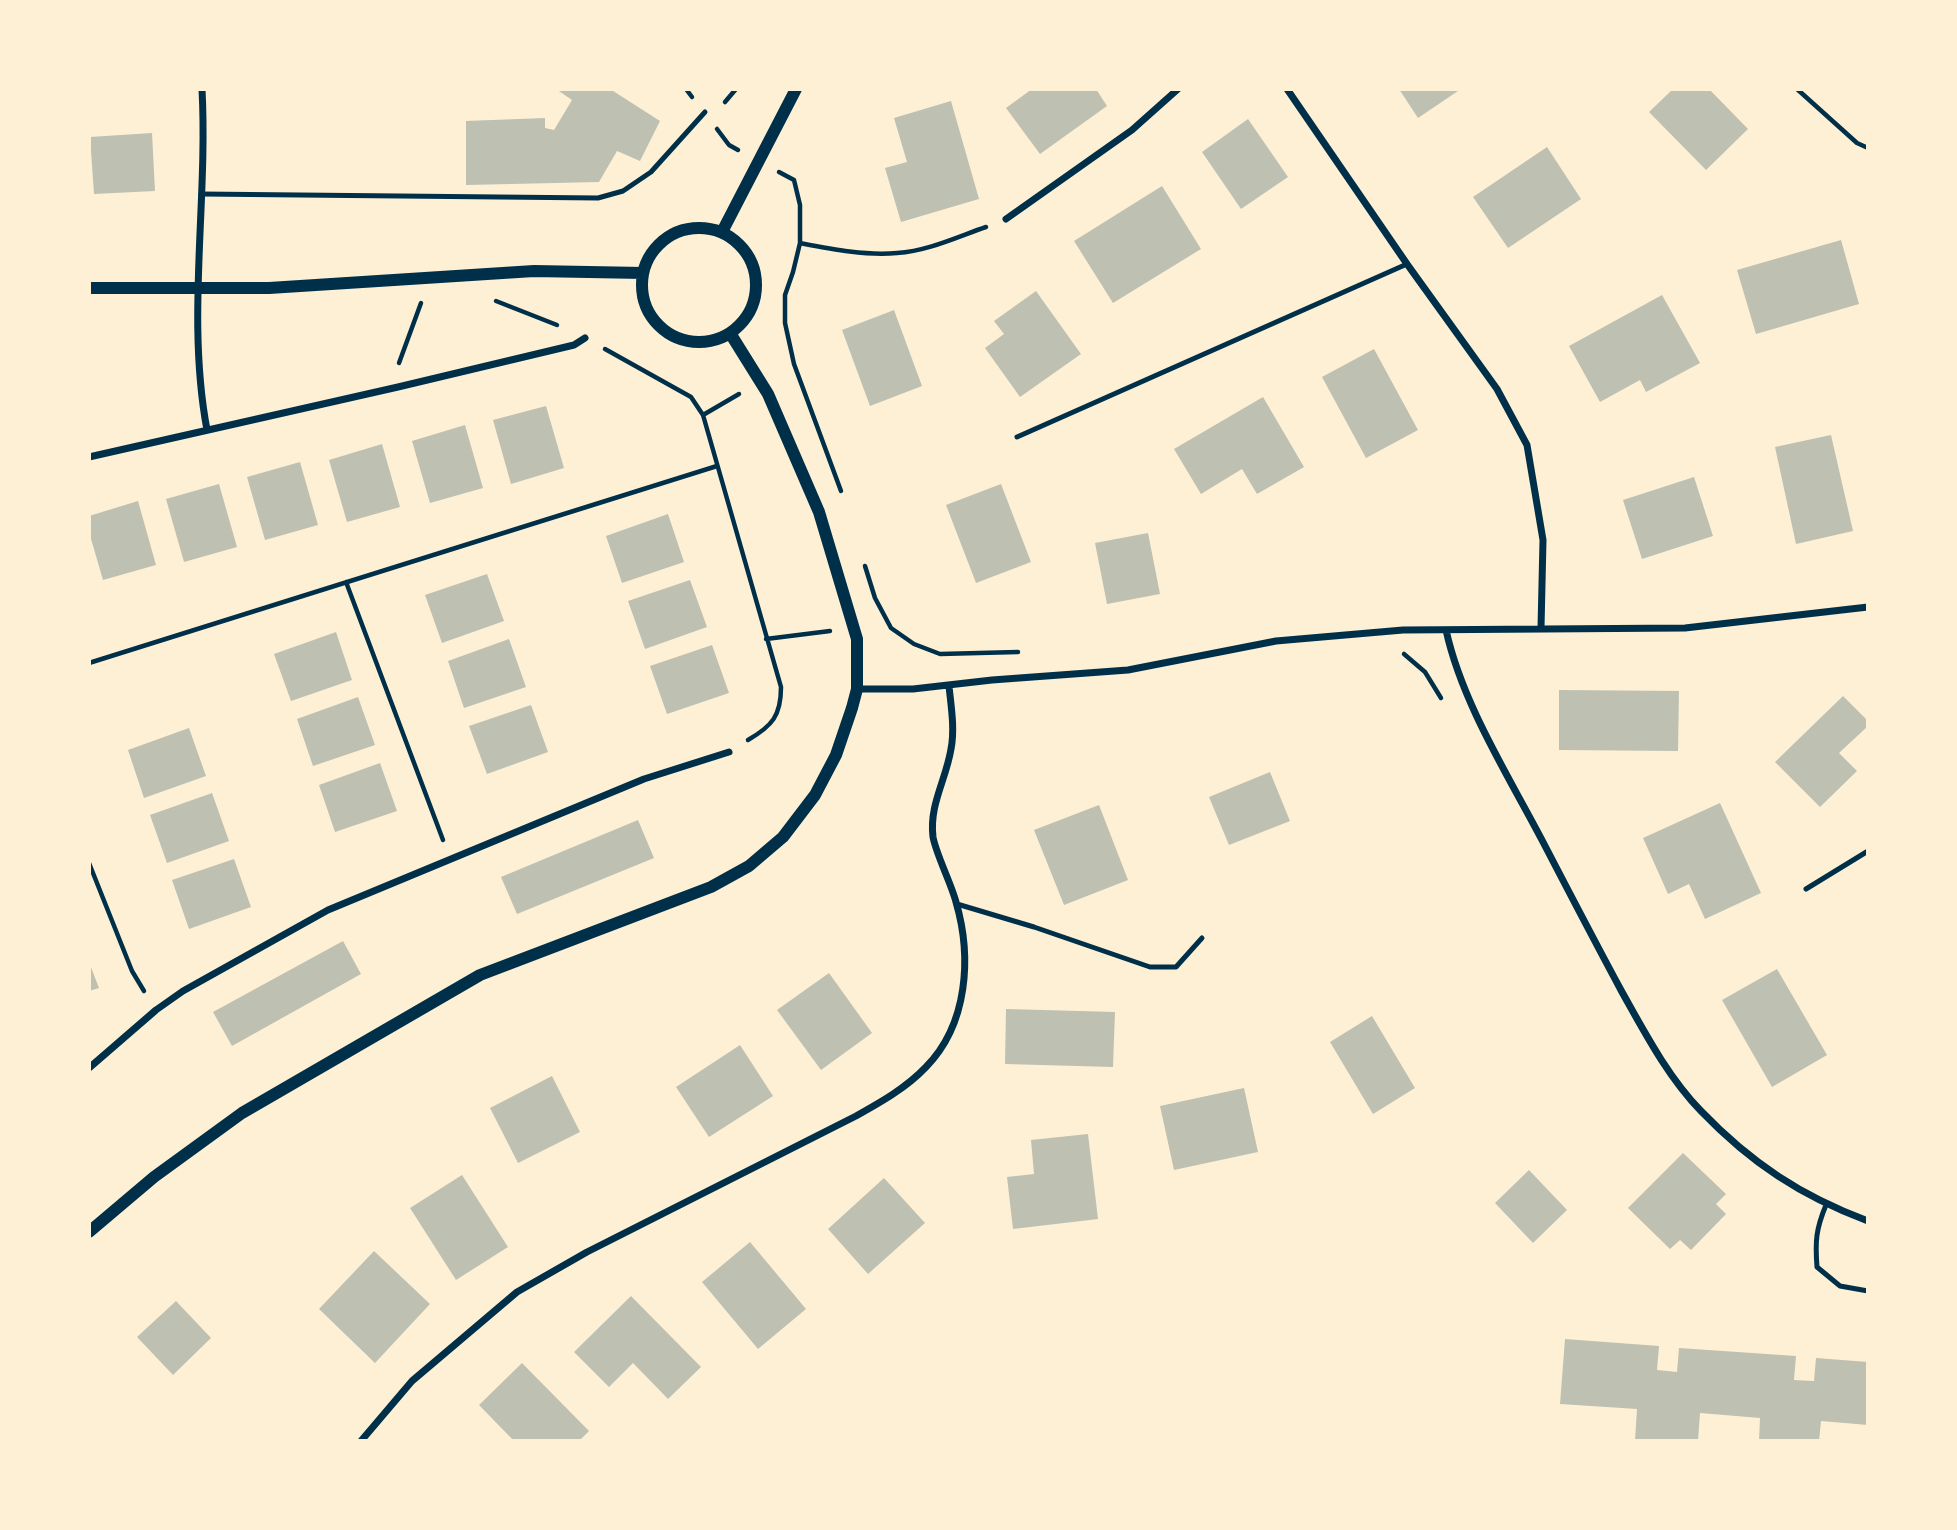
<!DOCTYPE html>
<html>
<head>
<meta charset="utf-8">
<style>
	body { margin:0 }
	#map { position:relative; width:1957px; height:1530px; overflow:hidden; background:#fdf0d5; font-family:"Titillium Web",sans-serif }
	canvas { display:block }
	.frame { position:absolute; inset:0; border:91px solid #fdf0d5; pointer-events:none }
</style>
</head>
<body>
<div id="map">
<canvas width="1957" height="1530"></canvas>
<div class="frame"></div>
</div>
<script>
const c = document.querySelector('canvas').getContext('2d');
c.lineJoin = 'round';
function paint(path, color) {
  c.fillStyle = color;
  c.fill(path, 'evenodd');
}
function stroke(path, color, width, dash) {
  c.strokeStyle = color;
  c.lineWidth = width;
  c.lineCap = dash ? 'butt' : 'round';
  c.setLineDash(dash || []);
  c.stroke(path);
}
paint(new Path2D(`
	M556,89H610L660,121L640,161L617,151L599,182L466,185V121L545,118V128L554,130L572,100Z
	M1032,89H1096L1107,106L1040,154L1006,108Z
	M1399,89H1457L1458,91L1418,118Z
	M1673,89H1709L1748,129L1706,170L1649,112Z
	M951,101L979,199L901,222L885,168L907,162L894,118Z
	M1248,119L1288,177L1241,209L1202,152Z
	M152,133L155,191L94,194L90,137Z
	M1547,147L1581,199L1508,248L1473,197Z
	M1162,186L1201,249L1113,303L1074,241Z
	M1841,240L1859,304L1756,334L1737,270Z
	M1036,291L1081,354L1020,397L985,348L1004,334L994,321Z
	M1662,295L1700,363L1646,392L1640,380L1600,402L1569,346Z
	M894,310L922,386L870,406L842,330Z
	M1374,349L1418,430L1366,458L1322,377Z
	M1263,397L1304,467L1257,494L1242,469L1201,494L1174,449Z
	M546,406L564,468L511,484L493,420Z
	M465,425L483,488L430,503L412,441Z
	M1831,435L1853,531L1796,544L1775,447Z
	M382,444L400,507L347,522L329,460Z
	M300,462L318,525L265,540L247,477Z
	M1694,477L1713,536L1642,559L1623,500Z
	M219,484L237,547L184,562L166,499Z
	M1001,484L1031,562L976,583L946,505Z
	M138,501L156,565L103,580L89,532V516Z
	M668,514L684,562L622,583L606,536Z
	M1148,533L1160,594L1107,604L1095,543Z
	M487,574L504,621L442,643L425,595Z
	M690,580L707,627L645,649L628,601Z
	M336,632L352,680L291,701L274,654Z
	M509,639L526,687L464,708L448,661Z
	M712,645L729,693L667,714L650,666Z
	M1559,690L1679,691L1678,751L1559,750Z
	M1843,696L1868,721V726L1839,753L1857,771L1820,807L1775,762Z
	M358,697L375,745L313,766L297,719Z
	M531,705L548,752L487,774L469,726Z
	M189,728L206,776L144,798L128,750Z
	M380,763L397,811L335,832L319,785Z
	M1270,772L1290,821L1229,845L1209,797Z
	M212,793L229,841L167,863L150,815Z
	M1720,803L1761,893L1705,919L1689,884L1668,894L1643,838Z
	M1099,805L1128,880L1064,905L1034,830Z
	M638,820L654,858L517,914L501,877Z
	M234,859L251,907L189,929L172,880Z
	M343,941L361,974L232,1046L213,1012Z
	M89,962L99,988L89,991Z
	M1777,969L1827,1055L1772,1087L1722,1000Z
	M829,973L872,1033L821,1070L777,1010Z
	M1006,1009L1115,1012L1113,1067L1005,1064Z
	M1372,1016L1415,1088L1373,1114L1330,1042Z
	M740,1045L773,1096L709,1137L676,1087Z
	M552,1076L580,1132L518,1163L490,1108Z
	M1244,1088L1258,1152L1174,1170L1160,1106Z
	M1088,1134L1098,1219L1013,1229L1007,1177L1034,1174L1031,1140Z
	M1683,1153L1726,1194L1716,1204L1726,1214L1691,1250L1680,1240L1670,1249L1628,1208Z
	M1529,1170L1567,1210L1533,1243L1495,1203Z
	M462,1175L508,1247L456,1280L410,1208Z
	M884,1178L925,1223L868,1274L828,1229Z
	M750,1242L806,1309L758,1349L702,1282Z
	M374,1251L430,1304L375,1363L319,1309Z
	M631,1296L701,1367L668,1399L633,1363L609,1387L574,1352Z
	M176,1301L211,1338L173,1375L137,1337Z
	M1565,1339L1659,1346L1657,1370L1677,1372L1679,1348L1796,1356L1794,1380L1814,1381L1816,1358L1868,1362V1425L1821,1421L1819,1441H1759L1760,1418L1700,1413L1698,1441H1635L1637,1409L1560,1404Z
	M522,1363L589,1431L579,1441H514L479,1405Z`), '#bec0b2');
stroke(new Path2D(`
	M686,89L692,97
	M1797,89L1857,143L1868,148
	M725,102L736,89
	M717,129L729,145L738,150
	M779,172L794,180L800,205V243L793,272L785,295V323L794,364L841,491
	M800,243C831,249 866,256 897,253C928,251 957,237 986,227
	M496,301L557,325
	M605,349L691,397L703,415L781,687C781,716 772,726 748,740
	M399,363L421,303
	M703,415L739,394
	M865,566L875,598L891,628L914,644L940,654L1018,652
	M346,582L443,840
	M766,639L830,631
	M1404,654L1425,672L1441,698
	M89,663L717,466
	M89,863L132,971L144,991`), '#003049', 4.5);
stroke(new Path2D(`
	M201,194L598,198L623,191L651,172L705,112
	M1017,437L1407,264
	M1806,889L1868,851
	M957,904L1034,927L1150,967H1176L1202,938
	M1826,1205C1816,1229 1815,1241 1817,1267L1840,1286L1868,1291`), '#003049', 5);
stroke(new Path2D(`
	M202,89C208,203 186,318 207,430
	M1287,89L1407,264L1497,389L1527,445L1543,540L1541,628
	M1006,219L1132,130L1178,89
	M89,457L398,387L574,345L585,338
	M1446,630C1462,703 1508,775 1543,842C1569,892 1595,942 1622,992C1645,1033 1668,1077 1701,1111C1751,1163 1801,1196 1868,1221
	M857,689H913L992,680L1128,670L1276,641L1403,630L1685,628L1868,607
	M89,1068L156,1010L183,991L328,910L644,779L729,752
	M361,1441L412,1381L517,1292L587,1252L856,1116C881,1102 906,1088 926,1067C968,1024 972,957 956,902C951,883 936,854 933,837C929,805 946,780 951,749C955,729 951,706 949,686`), '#003049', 7);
stroke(new Path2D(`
	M642 285a57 57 0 1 1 114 0a57 57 0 1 1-114 0Z
	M722,232L796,89
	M89,288H269L534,271L643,273
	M89,1232L154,1177L242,1113L480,975L711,887L749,866L783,837L815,795L836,755L852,708L857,689V639L819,512L768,394L730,333`), '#003049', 12);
</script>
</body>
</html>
